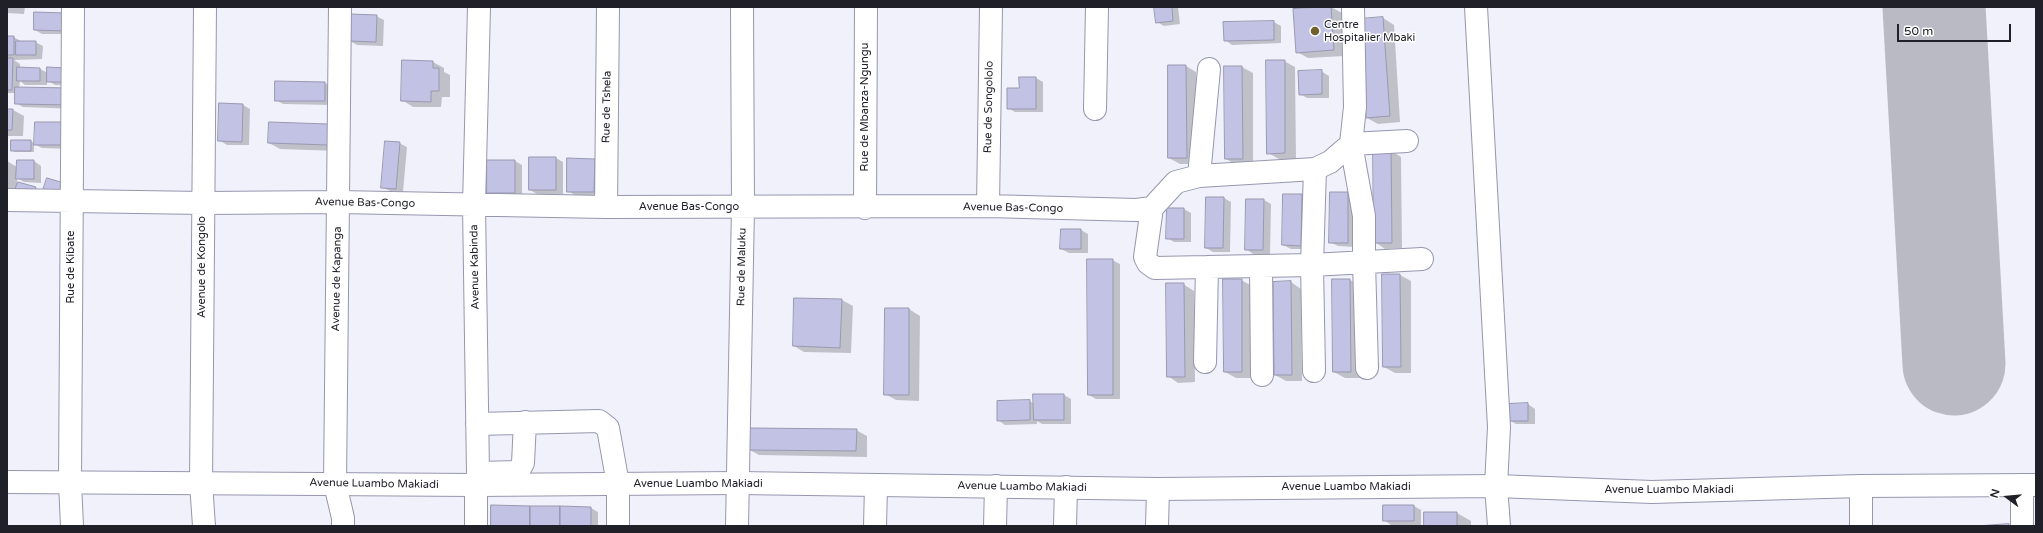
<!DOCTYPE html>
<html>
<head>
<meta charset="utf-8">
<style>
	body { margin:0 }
	#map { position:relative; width:2043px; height:533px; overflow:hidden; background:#f1f1fc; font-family:"Varela Round",sans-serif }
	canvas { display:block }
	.frame { position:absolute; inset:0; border:8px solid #202029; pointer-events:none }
	.north { position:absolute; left:1987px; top:477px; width:40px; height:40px; -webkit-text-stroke:3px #fff; paint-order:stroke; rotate:286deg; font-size:11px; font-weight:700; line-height:16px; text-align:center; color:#202029 }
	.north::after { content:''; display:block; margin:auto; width:14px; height:18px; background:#202029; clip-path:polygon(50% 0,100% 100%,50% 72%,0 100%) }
	.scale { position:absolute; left:1897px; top:24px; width:114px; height:18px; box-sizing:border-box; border:2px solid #202029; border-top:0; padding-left:5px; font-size:12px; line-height:14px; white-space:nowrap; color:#202029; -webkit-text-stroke:3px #fff; paint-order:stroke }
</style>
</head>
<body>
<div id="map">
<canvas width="2043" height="533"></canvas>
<div class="frame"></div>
<div class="north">N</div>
<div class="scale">50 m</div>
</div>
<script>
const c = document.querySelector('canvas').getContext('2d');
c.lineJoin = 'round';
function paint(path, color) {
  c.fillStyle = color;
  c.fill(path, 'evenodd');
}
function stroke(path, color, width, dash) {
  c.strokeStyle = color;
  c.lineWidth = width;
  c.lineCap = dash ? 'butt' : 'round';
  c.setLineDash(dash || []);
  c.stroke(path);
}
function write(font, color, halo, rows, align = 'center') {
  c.font = font + ' "Varela Round",sans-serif';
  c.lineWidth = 3;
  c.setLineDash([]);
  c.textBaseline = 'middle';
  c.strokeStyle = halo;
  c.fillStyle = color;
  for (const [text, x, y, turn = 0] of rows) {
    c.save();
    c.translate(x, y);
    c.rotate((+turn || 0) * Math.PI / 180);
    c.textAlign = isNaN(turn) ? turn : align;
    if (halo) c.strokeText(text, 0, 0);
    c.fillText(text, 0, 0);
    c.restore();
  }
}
paint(new Path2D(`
	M7,7H25L24,14L7,13Z
	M1155,7H1178L1180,24L1164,26L1157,22Z
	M1331,7L1342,13L1344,56L1308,58L1297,52Z
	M35,13L73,34H42L35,30Z
	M376,16L384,20L383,46L357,45L350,41Z
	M1383,18L1394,25L1400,122L1378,124L1367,118Z
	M1274,22L1281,26V43L1232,45L1225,40Z
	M7,37H14L22,42H35L43,46L42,59L14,60L20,64V69H40L73,86L55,85L47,80V85H25L20,81L19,88L77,109L23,107L16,103V93H7Z
	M403,61L433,62L444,68V72L450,75V97H442L441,107H413L402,100Z
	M1284,61L1295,67L1296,159H1279L1268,153Z
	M1186,66L1196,72L1197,164H1180L1169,158Z
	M1242,67L1253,73V165H1237L1226,159Z
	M1321,71L1329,76V98H1307L1300,94Z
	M1036,78L1043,82V112H1015L1008,108L1020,89Z
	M276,82L325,83L332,87V105L283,104L276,100Z
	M243,105L250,109L249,145H227L219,140Z
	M7,110H13L24,116L23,136H7Z
	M36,123L69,149L42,148L34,144V152H15L12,150V141H31L35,144Z
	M328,125L338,151L280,149L269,143Z
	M399,143L407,147L403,192L390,191L382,187Z
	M1390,150L1401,157L1402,248L1385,249L1375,242Z
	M530,158H556L563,162V194H537L530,190Z
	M594,160L602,164L601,195H575L568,191Z
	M7,161L17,167L34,161L41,166V183L24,182L17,178V183L39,190L7,198Z
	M515,161L522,165V197H495L488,193Z
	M1331,193H1348L1355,197V247L1338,246L1330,242Z
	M1301,195L1308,199V249H1291L1283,245Z
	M1224,198L1231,202L1230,252H1213L1206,248Z
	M1264,200L1271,204L1270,254H1253L1246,249Z
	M1184,209L1191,213V242H1174L1167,238Z
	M1081,230L1088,234V253H1069L1061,249Z
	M1112,260L1120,264V399H1096L1089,395Z
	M1400,275L1411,281V373H1395L1384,367Z
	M1241,280L1252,286L1253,378H1236L1225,372Z
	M1350,280L1361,286V378H1345L1334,372Z
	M1291,282L1301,289L1302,381H1286L1275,375Z
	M1183,284L1194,291L1195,382L1178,383L1168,376Z
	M842,300L853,306L851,353L804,352L794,346Z
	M886,309H909L920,316L919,401L896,400L885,394Z
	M1064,395L1071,399V424H1042L1037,421V424L1005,425L998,420L1029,401L1035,404Z
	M1528,404L1535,409V424H1516L1509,420Z
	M856,430L867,436V457L759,455L748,449Z
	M1414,506L1421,510V525L1400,526L1391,525L1384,520Z
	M530,507L591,508L598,512V526H492Z
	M1425,513H1457L1471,521V526H1425Z`), '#0003');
stroke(new Path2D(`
	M1934,7L1954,364`), '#babac4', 103);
const building = new Path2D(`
	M1154,7H1172L1173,21L1156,23Z
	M1331,7L1334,50L1296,53L1293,9Z
	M34,12L66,13V31L34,30Z
	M350,14L377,15L376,42L349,41Z
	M1383,17L1390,116L1366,118L1359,19Z
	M1274,21V40L1224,41L1223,22Z
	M7,36H14V55H7Z
	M16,41H36V55H16Z
	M7,58H13L12,90H7Z
	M402,60L433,61V68H439V91H431V102L401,101Z
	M1266,60H1285V153L1267,154Z
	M1168,65H1186L1187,158H1168Z
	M1224,66H1242L1243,159H1225Z
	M17,67L40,68V81H17Z
	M47,67L66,68V82H47Z
	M1322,70V94L1299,95L1298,71Z
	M1019,77H1036V109H1007V88H1019Z
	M275,81L325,82V101H275Z
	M15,87L70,88V105L15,104Z
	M219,103L243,104L242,142L218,141Z
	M7,109H13L12,130H7Z
	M35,122H63L62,145H34Z
	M269,122L328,124V145L268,143Z
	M11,140H31V151H11Z
	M385,141L400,142L396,189L381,188Z
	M1373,149H1391L1392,243H1374Z
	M529,157H556V190H529Z
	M567,158L595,159L594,192H567Z
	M17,160H34V179H16Z
	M487,160H515V193H487Z
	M47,178L64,183L60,195L43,190Z
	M18,182L36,187L34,195L15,190Z
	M1330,192H1348V243H1329Z
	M1283,194H1302L1301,246L1282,245Z
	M1206,197H1224L1223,248H1205Z
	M1246,199H1264L1263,250H1245Z
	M1167,208H1184V239H1166Z
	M1061,229H1081V249H1060Z
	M1087,259H1113V395H1088Z
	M1382,274H1400L1401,367H1383Z
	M1223,279H1242V372H1224Z
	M1332,279H1350L1351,372H1333Z
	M1291,281L1292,375H1274L1273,282Z
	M1166,283H1184L1185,377H1167Z
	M794,298L842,299L840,348L793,346Z
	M885,308H909V395H884Z
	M1033,394H1064V420H1034Z
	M1030,400V420L997,421V401Z
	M1528,403V421H1508V404Z
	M747,428L857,429L856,451L747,450Z
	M491,505L530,506V526H491Z
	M1383,505H1414V521H1383Z
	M530,506H560V526H530Z
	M560,506L591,507V526H560Z
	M1424,512H1457V526H1424Z
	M2009,524V526H1977Z`);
paint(building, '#c2c2e5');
stroke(building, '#9898b0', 1);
const minor = new Path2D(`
	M340,7L335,484L343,518V526
	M1353,7L1355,107L1351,144L1364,216V262L1367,368
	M1476,7L1499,427L1496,486L1499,526
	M1095,109L1097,7
	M1351,144L1407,141
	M1199,176L1209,69
	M7,200L203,203L337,202L606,207L988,206L1136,210L1152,208L1176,182L1199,176L1315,169L1330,162L1351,144
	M988,206L991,7
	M606,207L608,7
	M865,208L866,7
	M1152,208L1145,257L1148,263L1155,268L1312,265L1422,259
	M1261,266L1262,375
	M1205,362L1207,267
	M1314,371L1312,265L1315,169
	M477,424L599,421L608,428L618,484V526
	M478,473L518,472L523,463L525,422
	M2022,485V526
	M72,526L70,483L73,7
	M204,526L201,483L205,7
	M476,526V485L478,473L474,205L479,7
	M737,526L743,207L742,7
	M875,526L876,486
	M995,526L996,486
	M1065,526L1066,487
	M1157,526L1158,489
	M1861,526V486`);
const major = new Path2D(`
	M7,482L476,485L738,483L1158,489L1496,486L1652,492L1861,486L2036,485`);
stroke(minor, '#9696ae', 24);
stroke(major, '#9696ae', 24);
stroke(minor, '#fff', 22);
stroke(major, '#fff', 22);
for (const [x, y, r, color] of [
	[1315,31,5,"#6f602d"]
]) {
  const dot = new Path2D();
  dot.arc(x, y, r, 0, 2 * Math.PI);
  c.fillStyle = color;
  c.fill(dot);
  stroke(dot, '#fff', 1.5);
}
write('11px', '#202029', '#fff', [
	["Centre",1324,25],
	["Hospitalier Mbaki",1324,38]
], 'left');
write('11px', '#202029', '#fff', [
	["Rue de Tshela",607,107,-89],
	["Rue de Mbanza-Ngungu",865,107,-90],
	["Rue de Songololo",989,107,-89],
	["Avenue Bas-Congo",365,203,1],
	["Avenue Bas-Congo",689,207],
	["Avenue Bas-Congo",1013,208,1],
	["Rue de Kibate",71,267,-90],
	["Avenue de Kongolo",202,267,-90],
	["Avenue Kabinda",475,267,-91],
	["Rue de Maluku",742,267,-89],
	["Avenue de Kapanga",337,279,-89],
	["Avenue Luambo Makiadi",374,484,1],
	["Avenue Luambo Makiadi",698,484],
	["Avenue Luambo Makiadi",1022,487,1],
	["Avenue Luambo Makiadi",1346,487],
	["Avenue Luambo Makiadi",1669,490]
]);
</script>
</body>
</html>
